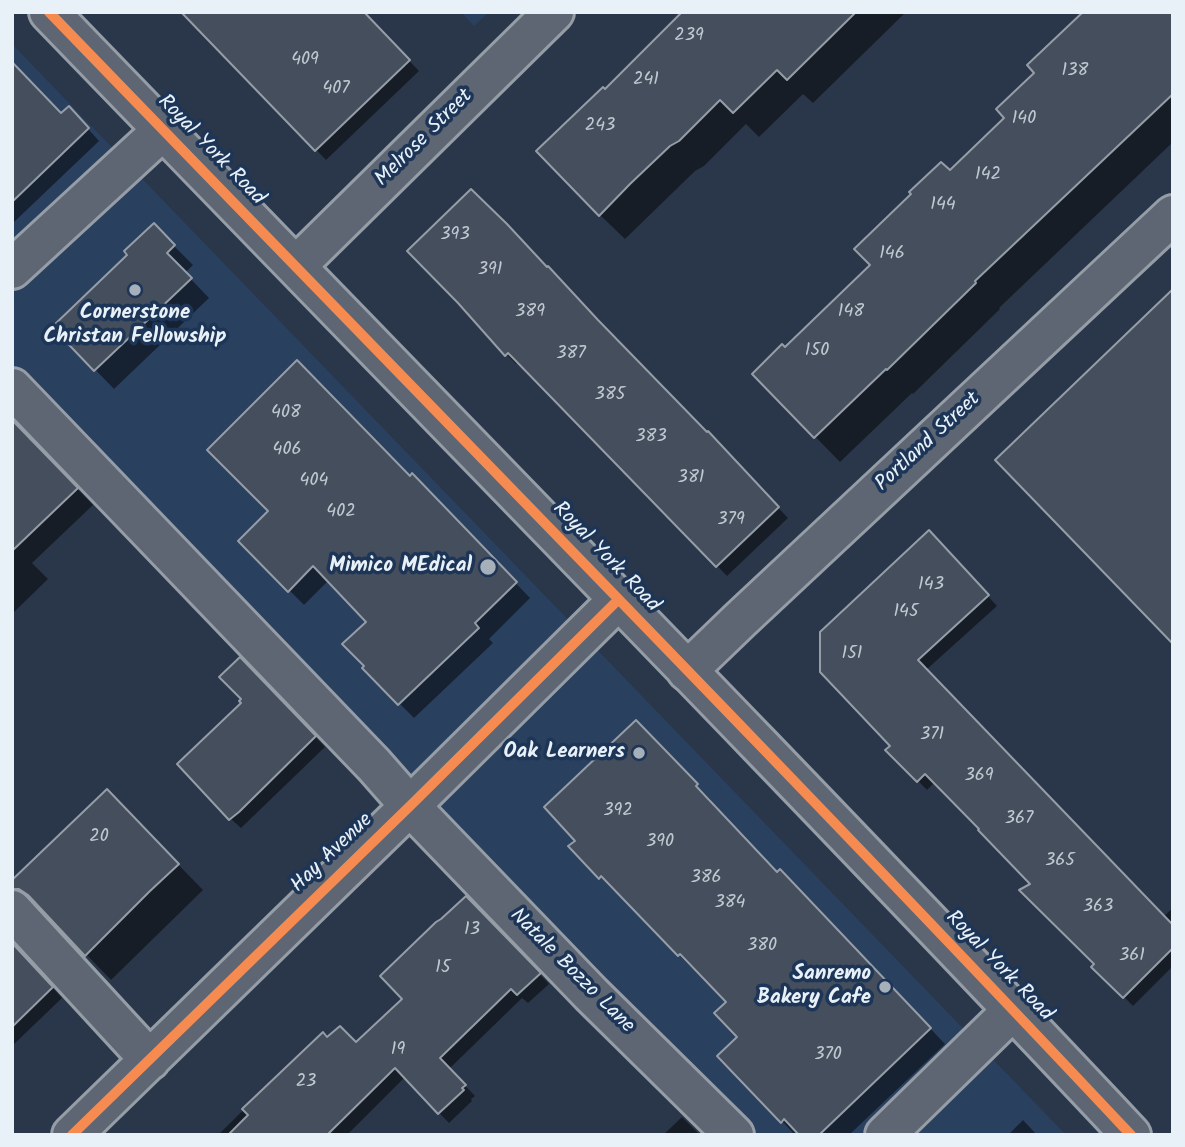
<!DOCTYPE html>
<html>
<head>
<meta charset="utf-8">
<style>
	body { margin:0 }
	#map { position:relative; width:1185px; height:1147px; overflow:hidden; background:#2a374a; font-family:Kalam,sans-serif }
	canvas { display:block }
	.frame { position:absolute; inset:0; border:14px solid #e8f1f8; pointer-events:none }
</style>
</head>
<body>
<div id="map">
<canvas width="1185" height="1147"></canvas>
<div class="frame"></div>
</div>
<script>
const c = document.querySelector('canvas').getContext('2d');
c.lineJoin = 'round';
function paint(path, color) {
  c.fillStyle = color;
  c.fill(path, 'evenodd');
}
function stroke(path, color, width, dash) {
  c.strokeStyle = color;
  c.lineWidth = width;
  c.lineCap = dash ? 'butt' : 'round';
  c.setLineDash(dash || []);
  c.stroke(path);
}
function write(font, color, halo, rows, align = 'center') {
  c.font = font + ' Kalam,sans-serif';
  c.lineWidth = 7;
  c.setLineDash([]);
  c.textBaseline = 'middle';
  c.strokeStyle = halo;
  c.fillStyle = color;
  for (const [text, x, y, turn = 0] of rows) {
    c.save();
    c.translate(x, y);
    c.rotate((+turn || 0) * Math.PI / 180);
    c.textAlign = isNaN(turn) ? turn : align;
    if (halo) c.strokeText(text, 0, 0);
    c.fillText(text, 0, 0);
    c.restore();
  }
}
paint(new Path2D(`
	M461,12H489L474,26Z
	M12,44L95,130L1066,1135H714L12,382Z`), '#2a405f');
paint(new Path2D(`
	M183,12H362L419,71L326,160Z
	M684,12H906L813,103L803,94L759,137L746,124L704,166L695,171L625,239L600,215L605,91Z
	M1173,12V142L999,308L1000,309L913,394L912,393L840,462L754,374L785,349L873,265L950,173L1007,118L1037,73Z
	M12,83L61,115L80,120L99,141L13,223Z
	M154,226L193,265L185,273L209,298L114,389L54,327L130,255Z
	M460,302L608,333L717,444L788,518L727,576L523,366L519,362L516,364L506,354Z
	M12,422L93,505L32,563L48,579L12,614Z
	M410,478L426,490L530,598L489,639L493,643L414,718L364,668L368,622L329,580L304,605L240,541Z
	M938,541L997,606L926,670L1163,917L1173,908V966L1133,1006L1094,967L1096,964L1032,885L935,782L927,790L888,750L892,746Z
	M240,659L325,747L241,828L231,819L244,703Z
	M636,722L711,800L709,802L778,874L795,886L945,1044L849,1135H801L799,1133L795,1135L782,1121L728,1002L696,968L694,970L679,955L617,889L615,892L571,846L578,841Z
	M132,817L203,890L111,980L50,917L45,913H34L12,903V883Z
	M466,898L549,984L528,1003L522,998L449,1069L475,1096L471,1099L472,1101L449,1123L405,1077L347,1135H218L283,1071L327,1040L356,1044L404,999Z
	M12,944L62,998L12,1046Z
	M682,1117L700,1135H663Z
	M1023,1120L1037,1135H1008Z`), '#0007');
const building = new Path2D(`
	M181,12H364L410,60L315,151Z
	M682,12H856L787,80L777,70L733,113L720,100L679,141L670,146L630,184L599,216L536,151L603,87L605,89Z
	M1083,12H1173V94L975,281L976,283L887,370L886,369L814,438L752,374L782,344L785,347L870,265L854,249L911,194L909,192L941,162L950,170L1004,118L996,109L1034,73L1027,65Z
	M12,62L61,113L69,106L89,128L12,202Z
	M471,189L507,224L547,267L548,266L598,320L707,432L708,431L779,507L716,567L513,358L508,353L505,356L458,303L407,251Z
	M154,223L175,245L167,253L192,278L94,371L52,327L127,255L124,251Z
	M1173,289V644L995,460Z
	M297,360L410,476L412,473L517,582L475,623L479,628L398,705L362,668L364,666L342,644L366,622L313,566L288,592L238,541L268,511L207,450Z
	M12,420L78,488L12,551Z
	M929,530L989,595L918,660L1173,925V948L1123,998L1091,967L1094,964L1019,890L1030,884L978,830L979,829L925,774L917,782L885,750L890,746L820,672V632Z
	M240,657L316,736L239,812L229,820L177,764L241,703L239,701L241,699L219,677Z
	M636,720L698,784L696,786L777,872L780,869L931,1028L819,1135H799L784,1119L781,1123L717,1056L737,1037L714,1013L726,1002L680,954L678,956L601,876L599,879L568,846L575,841L544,807Z
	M107,789L179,864L150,891L85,956L28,895L19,889H12V880Z
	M466,896L541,973L517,995L511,989L440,1058L466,1085L462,1088L464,1090L438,1114L395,1068L327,1135H228L248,1115L242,1109L323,1032L327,1037L340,1026L356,1042L402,999L380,976L436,922L441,919Z
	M12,943L53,987L12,1027Z`);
paint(building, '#444e5c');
stroke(building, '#959da7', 2);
const minor = new Path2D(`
	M296,266L554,12
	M12,269L163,130
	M12,388L374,765L410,806L591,994L734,1135
	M687,671L741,619L1173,215
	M12,910L150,1060
	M72,1135L410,806L618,600
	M885,1135L1013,1010`);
const major = new Path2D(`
	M49,12C410,386 775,756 1131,1135`);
stroke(minor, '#959da7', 44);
stroke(major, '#959da7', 44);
stroke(minor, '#5d6672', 38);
stroke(major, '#5d6672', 38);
stroke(new Path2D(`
	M49,12C410,386 775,756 1131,1135
	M72,1135L410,806L618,600`), '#f68b52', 10);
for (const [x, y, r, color] of [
	[135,290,7,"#a6b0bb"],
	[488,567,9,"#a6b0bb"],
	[639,753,7,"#a6b0bb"],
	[885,987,7,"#a6b0bb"]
]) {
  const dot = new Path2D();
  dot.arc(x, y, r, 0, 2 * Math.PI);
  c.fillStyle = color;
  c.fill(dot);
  stroke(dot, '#1d3557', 2.5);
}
write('18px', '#bfc8d1', null, [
	["239",689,37],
	["409",305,61],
	["138",1075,72],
	["241",646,81],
	["407",336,90],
	["140",1024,120],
	["243",600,127],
	["142",988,176],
	["144",943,206],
	["393",455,236],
	["146",892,255],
	["391",490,271],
	["389",530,313],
	["148",851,313],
	["150",817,352],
	["387",571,355],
	["385",610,396],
	["408",286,414],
	["383",651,438],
	["406",287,451],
	["381",691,479],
	["404",314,482],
	["402",341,513],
	["379",731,521],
	["143",931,586],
	["145",906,613],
	["151",852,655],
	["371",932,736],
	["369",979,777],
	["392",618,812],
	["367",1019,820],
	["20",99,838],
	["390",660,843],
	["365",1060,862],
	["386",706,879],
	["384",730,904],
	["363",1098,908],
	["13",472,931],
	["380",762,947],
	["361",1132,957],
	["15",443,969],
	["19",398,1051],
	["370",828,1056],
	["23",306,1083]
]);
write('21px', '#e8f1f8', '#1d3557', [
	["Melrose Street",425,139,-45],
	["Royal York Road",210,151,46],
	["Portland Street",929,443,-43],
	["Royal York Road",605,558,46],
	["Hay Avenue",333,854,-44],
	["Royal York Road",998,967,46],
	["Natale Bozzo Lane",571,972,45]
]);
write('bold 21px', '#e8f1f8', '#1d3557', [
	["Cornerstone",135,314,"center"],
	["Christan Fellowship",135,338,"center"],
	["Mimico MEdical",472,567],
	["Oak Learners",625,753],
	["Sanremo",871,975],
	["Bakery Cafe",871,999]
], 'right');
</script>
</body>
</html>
